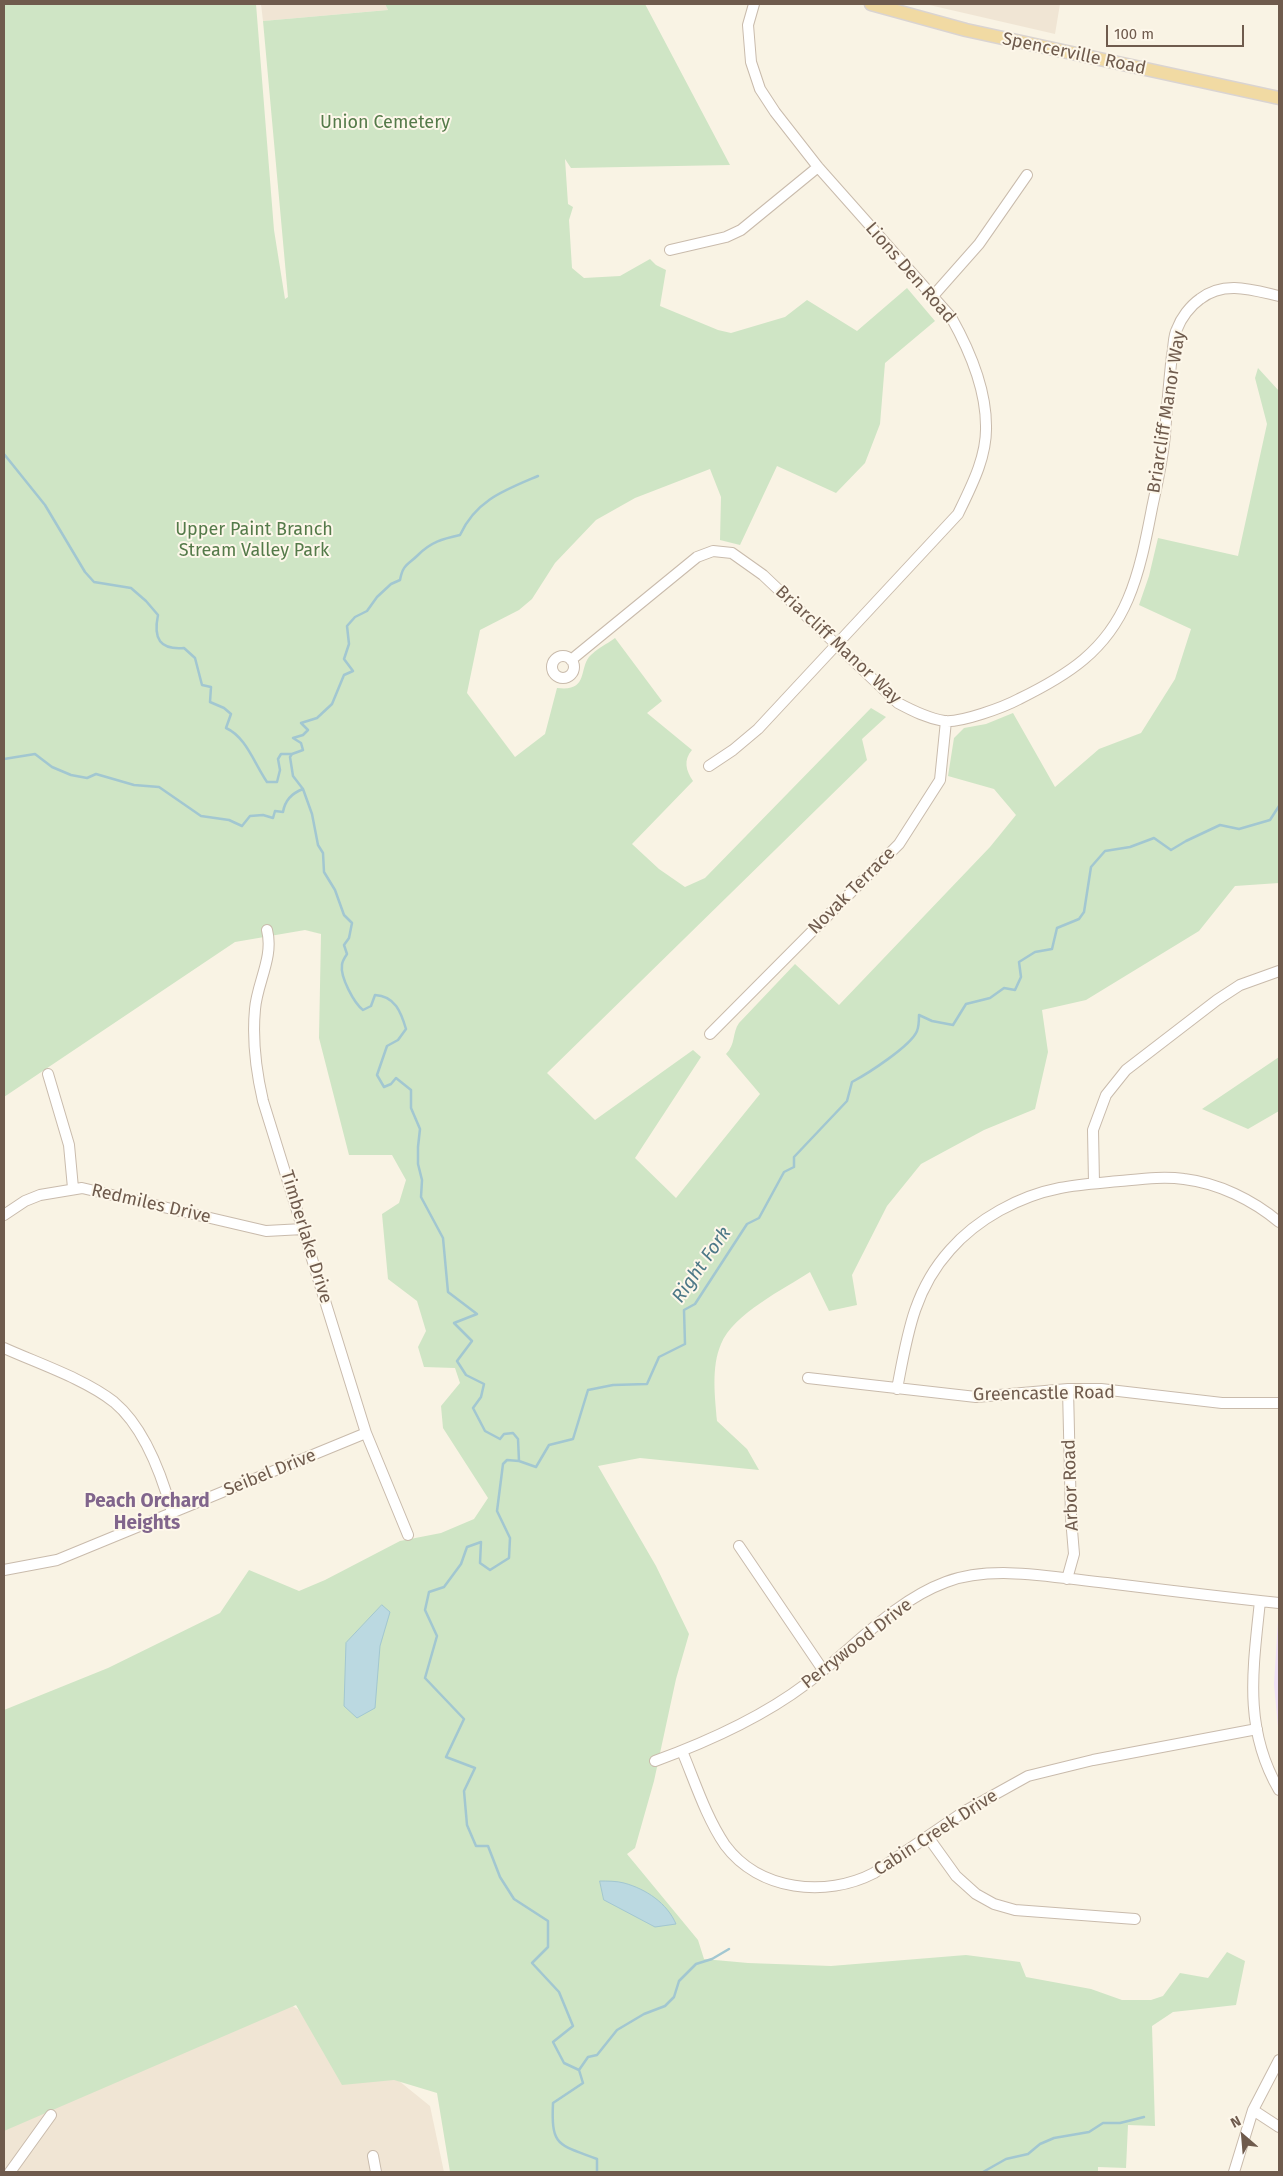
<!DOCTYPE html>
<html>
<head>
<meta charset="utf-8">
<style>
	body { margin:0 }
	#map { position:relative; width:1283px; height:2176px; overflow:hidden; background:#f9f3e4; font-family:"Fira Sans",sans-serif }
	canvas { display:block }
	.frame { position:absolute; inset:0; border:5px solid #6f5b4d; pointer-events:none }
	.north { position:absolute; left:1218px; top:2111px; width:50px; height:50px; -webkit-text-stroke:4px #fdf7ea; paint-order:stroke; rotate:333deg; font-size:14px; font-weight:700; line-height:20px; text-align:center; color:#6f5b4d }
	.north::after { content:''; display:block; margin:auto; width:18px; height:22px; background:#6f5b4d; clip-path:polygon(50% 0,100% 100%,50% 72%,0 100%) }
	.scale { position:absolute; left:1106px; top:25px; width:138px; height:22px; box-sizing:border-box; border:2px solid #6f5b4d; border-top:0; padding-left:6px; font-size:15px; line-height:18px; white-space:nowrap; color:#6f5b4d; -webkit-text-stroke:4px #fdf7ea; paint-order:stroke }
</style>
</head>
<body>
<div id="map">
<canvas width="1283" height="2176"></canvas>
<div class="frame"></div>
<div class="north">N</div>
<div class="scale">100 m</div>
</div>
<script>
const c = document.querySelector('canvas').getContext('2d');
c.lineJoin = 'round';
function paint(path, color) {
  c.fillStyle = color;
  c.fill(path, 'evenodd');
}
function stroke(path, color, width, dash) {
  c.strokeStyle = color;
  c.lineWidth = width;
  c.lineCap = dash ? 'butt' : 'round';
  c.setLineDash(dash || []);
  c.stroke(path);
}
function write(font, color, halo, rows, align = 'center') {
  c.font = font + ' "Fira Sans",sans-serif';
  c.lineWidth = 4;
  c.setLineDash([]);
  c.textBaseline = 'middle';
  c.strokeStyle = halo;
  c.fillStyle = color;
  for (const [text, x, y, turn = 0] of rows) {
    c.save();
    c.translate(x, y);
    c.rotate((+turn || 0) * Math.PI / 180);
    c.textAlign = isNaN(turn) ? turn : align;
    if (halo) c.strokeText(text, 0, 0);
    c.fillText(text, 0, 0);
    c.restore();
  }
}
paint(new Path2D(`
	M261,4H385L388,10L263,21Z
	M925,4H1060L1055,34Z
	M270,1991L367,2055L430,2106L444,2172H4V2103Z`), '#f0e5d4');
paint(new Path2D(`
	M1278,1620H1279V1738L1274,1684Z`), '#f0e1f6');
paint(new Path2D(`
	M4,4H256L274,230L285,299L288,297L263,21L388,10L385,4H645L730,165L571,168L565,159L568,204L573,207L569,220L572,268L584,278L620,276L650,259L656,265L666,270L660,306L718,330L731,333L785,317L807,300L857,331L907,288L935,321L885,363L880,424L865,463L836,493L777,466L740,545L720,540L721,497L710,469L635,498L596,520L555,563L532,599L519,610L480,630L467,693L515,757L545,734L557,688C588,692 579,670 589,657C596,649 607,644 615,638L662,701L647,713L692,750C683,760 686,771 693,781L632,844L659,869L685,887L705,878L871,708L886,717L862,739L867,760L547,1073L595,1120L693,1050L701,1057L635,1158L676,1198L760,1094L726,1054C736,1044 732,1033 739,1023L795,964L839,1005L990,847L1016,815L994,789L948,776L954,738L964,728L986,724L1013,713L1055,787L1099,749L1141,733L1175,679L1191,629L1139,605L1149,576L1158,538L1238,556L1267,424L1255,378L1258,368L1279,391V883L1235,886L1199,931L1086,1000L1042,1010L1048,1052L1035,1109L984,1130L921,1164L887,1206L852,1275L857,1305L829,1311L810,1272C784,1289 733,1314 721,1344C711,1367 715,1397 717,1421L747,1449L759,1470L640,1458L598,1466L656,1566L689,1634L676,1679L654,1781L635,1848L627,1854L698,1940L704,1959L748,1963L831,1966L966,1955L1020,1962L1026,1977L1091,1989L1122,2000H1151L1163,1996L1180,1973L1208,1978L1227,1952L1245,1961L1236,2005L1173,2012L1152,2026L1155,2126L1128,2125L1126,2168L1098,2167V2172H450L437,2093L394,2080L342,2085L296,2005L4,2131V1710L108,1668L220,1613L249,1570L299,1591L325,1580L400,1541L441,1533L474,1519L488,1498L443,1428L441,1406L460,1383L455,1368L424,1367L418,1347L426,1331L417,1301L388,1279L382,1214L399,1203L406,1180L392,1155H349L319,1038L321,934L305,930L235,942L4,1097Z
	M1279,1057V1111L1248,1129L1202,1109Z`), '#cfe5c5');
const water = new Path2D(`
	M382,1605L390,1612L380,1646L375,1708L357,1718L344,1706L346,1643Z
	M600,1881C607,1881 617,1881 624,1883C646,1889 667,1903 676,1924L655,1927L604,1900Z`);
paint(water, '#bbd9e1');
stroke(water, '#a2c7d1', 1);
stroke(new Path2D(`
	M4,454L45,505L85,572L94,582L131,588L146,601L158,615C153,639 160,650 184,648L195,658L202,685L211,687L210,702L224,708L231,714L226,728C246,737 254,763 267,782H277L280,770L278,759L281,754H292
	M4,759L35,754L52,767L71,775L87,778L96,774L134,785L159,787L201,816L229,820L242,826L250,816L263,815L273,818L275,811L283,812C285,800 292,793 303,789
	M519,1461L518,1439L513,1433L504,1434L500,1439L485,1431L473,1408L481,1397L484,1384L466,1375L457,1361L472,1341L454,1323L477,1314L448,1292L443,1238L421,1197L422,1180L418,1164V1147L420,1129L411,1108V1090L396,1078L391,1084L384,1087L377,1075L387,1046L398,1040L406,1029C401,1012 395,996 375,995L371,1006L363,1010C354,1003 340,977 342,965C342,962 345,957 347,954L344,945L349,938L352,923L344,915L335,890L324,872L323,853L318,845L312,814L303,789L293,776L290,757L292,754L303,750L301,743L293,738L303,735L308,730L301,723L317,718L332,704L344,675L353,671L344,659L349,644L347,626L355,617L367,611L377,597L391,584L400,580C403,564 408,565 418,555C431,542 442,539 460,535C476,500 505,490 538,476
	M579,2070L588,2057L597,2055L617,2030L644,2014L665,2006L674,1997L679,1981L696,1964L712,1959L729,1949
	M597,2172V2159C558,2144 551,2147 553,2103L583,2083L579,2070L564,2063L553,2042L573,2026L559,1992L532,1963L548,1947V1921L514,1899L500,1877L488,1846H476L467,1825L464,1791L475,1768L446,1757L464,1719L425,1678L437,1636L425,1610L429,1592L444,1587L461,1564L467,1547L481,1542L480,1563L490,1570L509,1558L510,1538L497,1511L503,1464L507,1460L519,1461L536,1467L549,1445L573,1439L588,1390L613,1385L647,1384L659,1357L685,1344L684,1310L695,1304L747,1224L759,1218L784,1172L794,1167V1157L847,1101L852,1082C867,1074 911,1046 917,1031C919,1026 919,1020 919,1015L932,1021L953,1025L966,1004L990,998L1004,988L1015,990L1021,977L1019,962L1035,952L1052,949L1057,928L1079,919L1084,912L1091,867L1105,851L1130,847L1154,838L1171,850L1186,841L1220,825L1239,829L1270,820L1279,806
	M983,2172L1006,2159L1028,2154L1040,2144L1054,2138L1089,2132L1103,2123H1120L1144,2117`), '#a2c7d1', 2.5);
const minor = new Path2D(`
	M670,250L726,237L741,230L818,167
	M933,296L979,244L1027,175
	M552 667a11 11 0 1 1 22 0a11 11 0 1 1-22 0Z
	M571,660L697,557L713,551L732,553L763,575L898,703C913,711 927,718 944,721C961,723 1004,707 1019,699C1068,675 1106,651 1128,599C1140,571 1146,539 1152,508C1157,484 1163,459 1165,434C1167,407 1169,381 1172,355C1174,347 1173,336 1177,329C1181,318 1190,306 1200,299C1224,280 1253,290 1279,296
	M709,766L733,750L758,729L958,514C971,487 987,457 986,426C986,388 969,349 951,317L818,167L775,112L760,89L751,62L748,25L754,4
	M267,930C274,957 257,983 255,1009C252,1041 256,1071 263,1101L366,1433L408,1535
	M710,1034L899,844L940,780L946,721
	M48,1074L69,1145L73,1188
	M1094,1183L1093,1130L1106,1095L1126,1070L1217,1000L1240,985L1279,971
	M4,1215L25,1201L40,1195L82,1188L266,1231L303,1229
	M4,1348C37,1363 85,1379 114,1402C144,1427 162,1476 172,1512
	M808,1378L976,1397L1068,1389H1101L1222,1403H1279
	M897,1389C907,1337 913,1291 950,1250C977,1219 1019,1196 1060,1188C1079,1184 1100,1183 1120,1181C1141,1179 1163,1176 1184,1179C1218,1183 1253,1200 1279,1222
	M739,1546L823,1670
	M4,1570L57,1560L366,1433
	M1067,1579L1074,1554L1071,1518L1068,1389
	M1260,1601C1253,1669 1243,1728 1279,1790
	M682,1751C695,1782 706,1817 725,1845C759,1891 826,1898 874,1873L965,1811L1028,1776L1093,1760L1257,1729
	M655,1761C707,1742 761,1718 806,1684C851,1651 892,1602 946,1582C993,1564 1057,1578 1107,1583C1164,1590 1222,1597 1279,1603
	M928,1837L956,1876L976,1894L994,1904L1015,1910L1135,1919
	M1253,2110L1279,2127
	M373,2156L376,2172
	M10,2172L51,2115
	M1234,2172L1253,2110L1279,2060`);
const major = new Path2D(`
	M871,4L966,30L1279,98`);
stroke(minor, '#c9bbac', 12);
stroke(major, '#dad4d1', 15);
stroke(minor, '#fff', 10);
stroke(major, '#f1daa3', 12);
write('18px', '#6f5b4d', '#fdf7ea', [
	["Spencerville Road",1074,54,12],
	["Lions Den Road",910,273,49],
	["Briarcliff Manor Way",1167,412,-81],
	["Briarcliff Manor Way",838,645,43],
	["Novak Terrace",852,891,-45],
	["Redmiles Drive",151,1204,13],
	["Timberlake Drive",306,1237,73],
	["Greencastle Road",1044,1394,-1],
	["Seibel Drive",270,1473,-22],
	["Arbor Road",1071,1485,-92],
	["Perrywood Drive",857,1644,-38],
	["Cabin Creek Drive",936,1833,-33]
]);
write('18px', '#547a49', '#fdf7ea', [
	["Union Cemetery",385,123],
	["Upper Paint Branch",254,530],
	["Stream Valley Park",254,551]
]);
write('italic 19px', '#4c7887', '#fdf7ea', [
	["Right Fork",702,1265,-55]
]);
write('bold 19px', '#81658c', '#fdf7ea', [
	["Peach Orchard",147,1502],
	["Heights",147,1524]
]);
</script>
</body>
</html>
